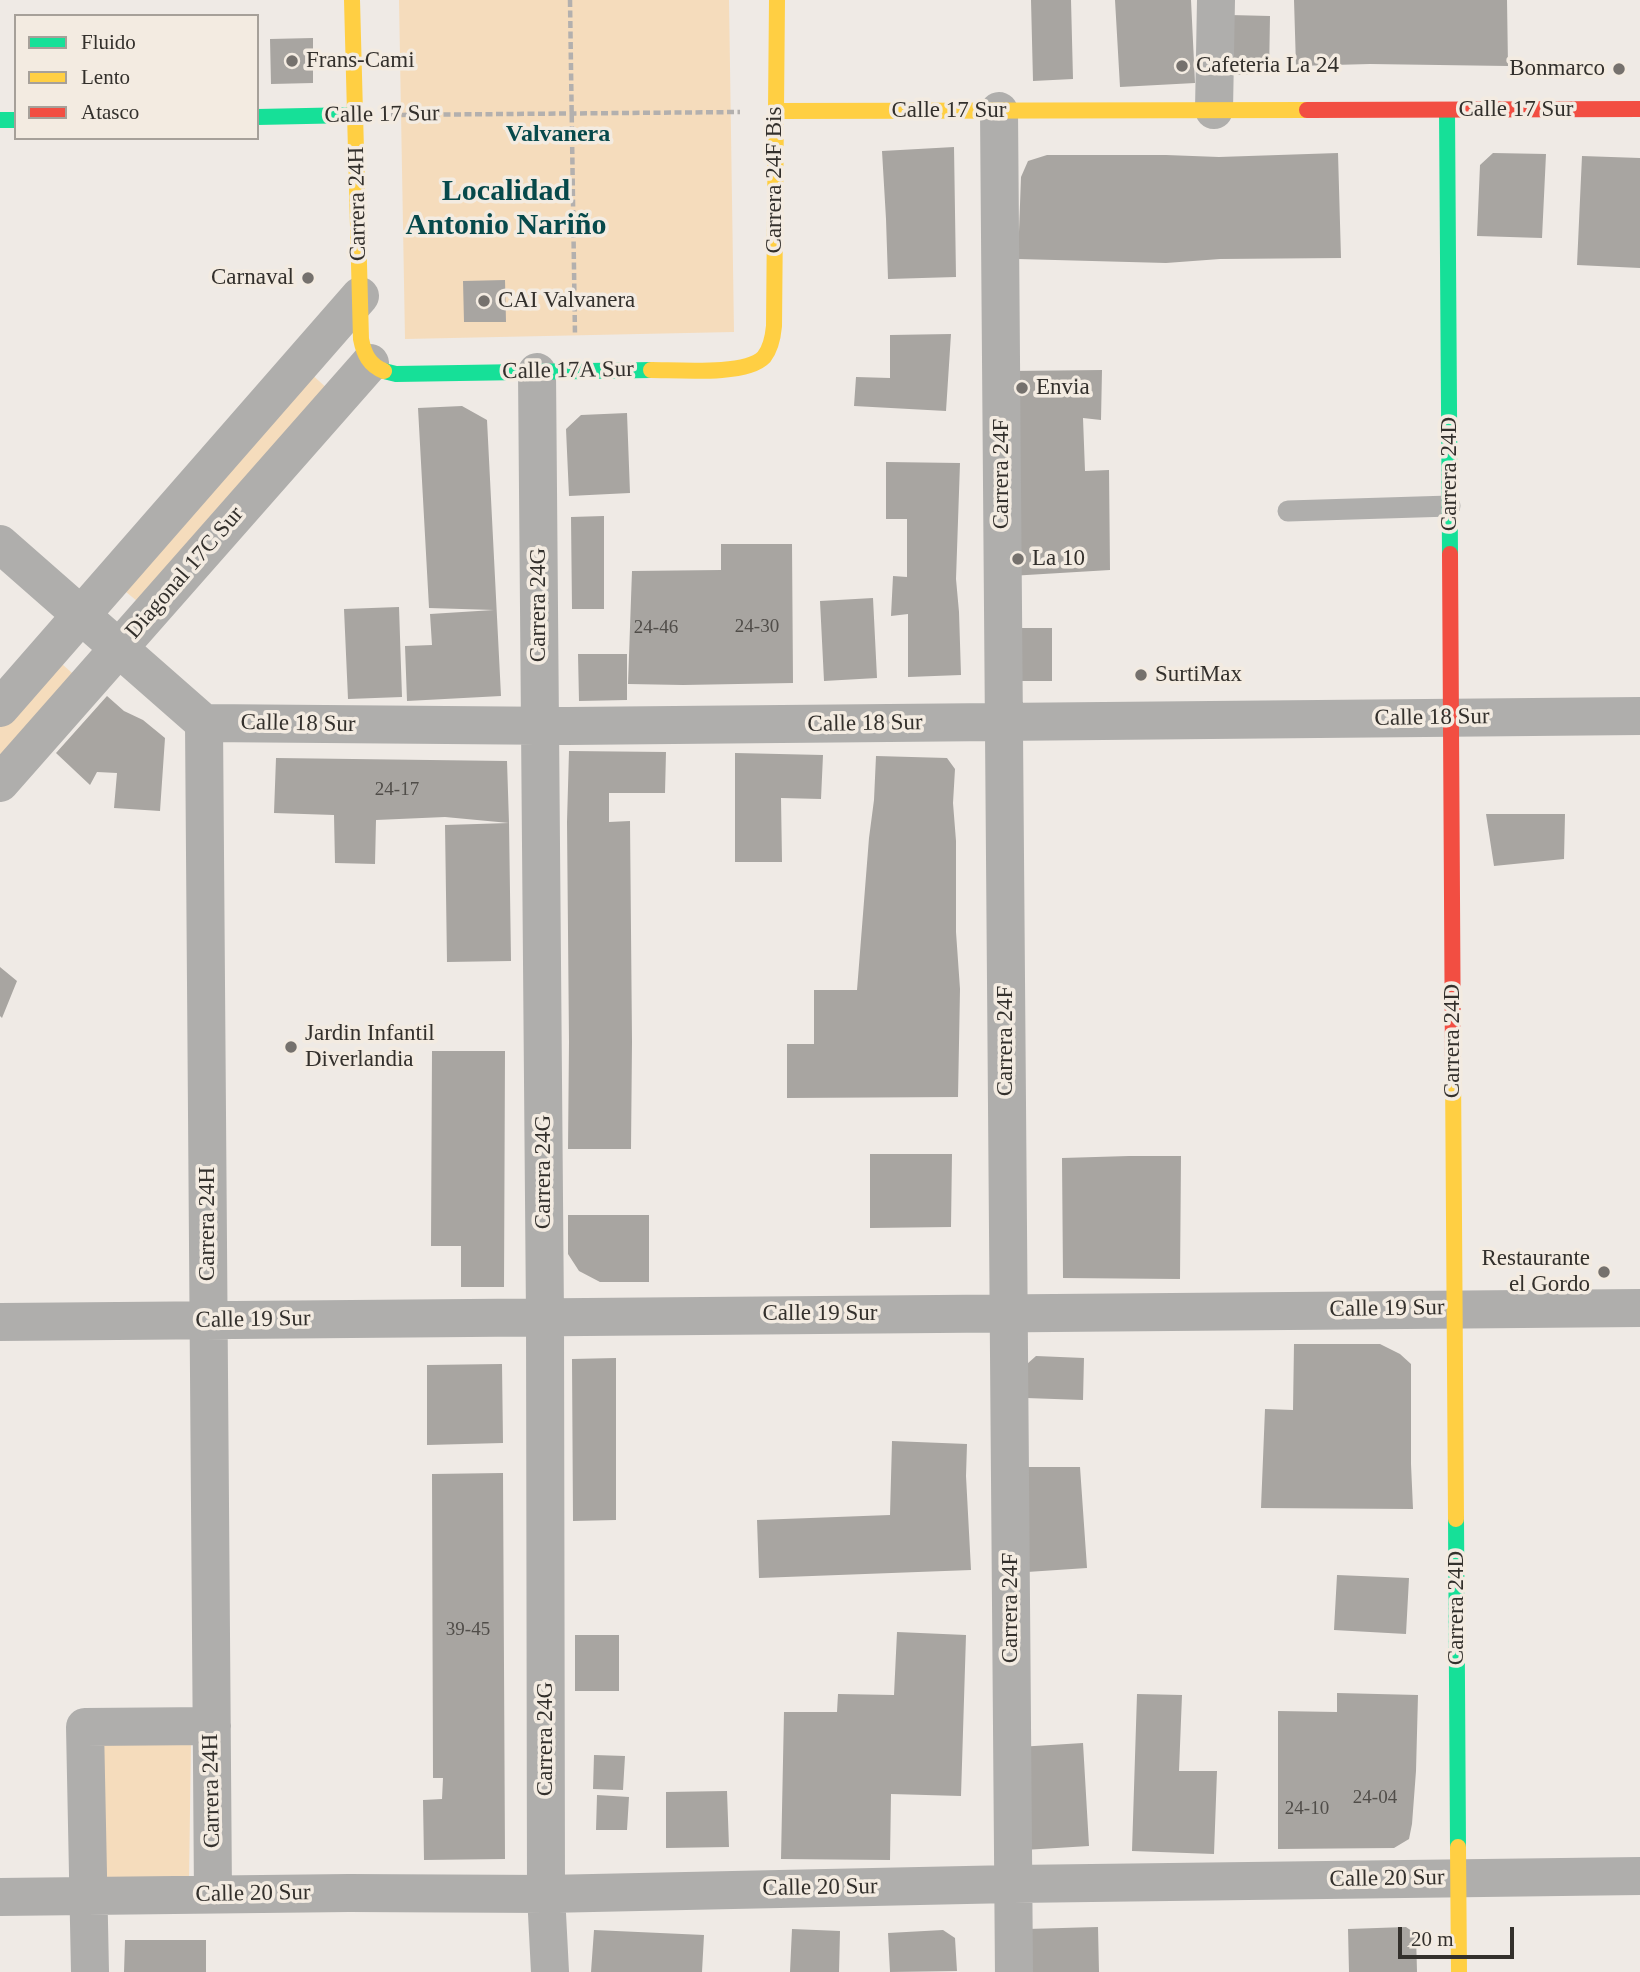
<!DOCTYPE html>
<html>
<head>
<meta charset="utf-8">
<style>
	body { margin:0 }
	#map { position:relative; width:1640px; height:1972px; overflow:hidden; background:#efeae5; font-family:"Times New Roman",serif }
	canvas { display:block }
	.legend { position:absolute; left:14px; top:14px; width:245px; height:126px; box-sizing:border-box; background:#f3ebe1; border:2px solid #a6a099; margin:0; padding:9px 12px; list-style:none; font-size:21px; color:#33302c }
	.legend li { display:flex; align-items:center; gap:14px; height:35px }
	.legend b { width:35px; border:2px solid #a6a099 }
	.scale { position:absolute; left:1398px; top:1927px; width:116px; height:32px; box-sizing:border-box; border:4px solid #33302c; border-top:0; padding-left:9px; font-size:21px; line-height:24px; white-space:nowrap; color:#33302c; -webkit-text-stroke:5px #f3ebe1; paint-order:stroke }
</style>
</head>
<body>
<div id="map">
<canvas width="1640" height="1972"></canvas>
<ul class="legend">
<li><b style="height:9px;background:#16e098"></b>Fluido</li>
<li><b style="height:9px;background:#ffcf43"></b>Lento</li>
<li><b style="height:9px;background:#f24e42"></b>Atasco</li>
</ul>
<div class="scale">20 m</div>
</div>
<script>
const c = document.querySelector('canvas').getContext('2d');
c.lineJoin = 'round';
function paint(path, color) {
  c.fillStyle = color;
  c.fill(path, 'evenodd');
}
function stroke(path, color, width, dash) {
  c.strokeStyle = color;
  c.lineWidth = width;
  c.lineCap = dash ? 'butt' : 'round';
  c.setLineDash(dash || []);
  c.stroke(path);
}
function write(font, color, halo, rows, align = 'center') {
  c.font = font + ' "Times New Roman",serif';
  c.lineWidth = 7;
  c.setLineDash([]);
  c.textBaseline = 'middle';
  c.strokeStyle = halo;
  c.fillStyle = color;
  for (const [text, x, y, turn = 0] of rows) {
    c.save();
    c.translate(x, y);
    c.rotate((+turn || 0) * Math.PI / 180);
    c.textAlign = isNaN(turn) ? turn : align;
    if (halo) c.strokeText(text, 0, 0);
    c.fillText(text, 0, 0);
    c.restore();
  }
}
paint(new Path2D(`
	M399,0H729L734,332L405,339Z
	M308,371L330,391L143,606L120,587Z
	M53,656L80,680L0,768V715Z
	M102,1743H191L189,1878H101Z`), '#f5dcbc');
paint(new Path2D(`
	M1031,0H1071L1073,79L1033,81Z
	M1115,0H1191L1195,83L1120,87Z
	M1294,0H1507L1508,66L1370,64L1296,66Z
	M1230,15L1270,16L1269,75H1230Z
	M313,38V83L271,84L270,39Z
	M954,147L956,277L888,279L886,219L882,151Z
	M1338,153L1341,258L1220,259L1166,263L1018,259L1021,177L1028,161L1047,155H1166L1219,157Z
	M1493,153L1546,154L1542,238L1477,236L1480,165Z
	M1582,156L1640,158V268L1577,265Z
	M505,280L506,322H464L463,281Z
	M951,334L946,411L854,406L856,377L890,378V335Z
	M1102,370L1101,420L1083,418L1085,471L1109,470L1110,570L1010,576L1009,371Z
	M462,406L487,420L501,696L407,701L405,646L432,645L430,614L494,610L429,608L418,408Z
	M627,413L630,493L569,496L566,429L581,415Z
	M886,462L960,463L956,579L959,612L961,675L908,677V614L891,616L893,576L907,577V519H886Z
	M604,516V609H572L571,517Z
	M721,544H792L793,683L683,685L628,684L632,571L721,570Z
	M873,598L877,678L824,681L820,601Z
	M399,607L402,697L348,699L344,609Z
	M1017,628H1052V681H1017Z
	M578,654H627V700L579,701Z
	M107,696L124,711L143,720L165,738L160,811L114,808L117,773L97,772L90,785L56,753Z
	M569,751L666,752L665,793H609V822L630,821L632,1042L631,1149H568L569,1042L567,822Z
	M735,753L823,755L821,799L781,798L782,862H735Z
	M876,756L947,758L955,769L953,803L956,841V932L960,989L958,1097L787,1098V1044H814V990H857L869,838L874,800Z
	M276,758L507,761L509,823L445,817L376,820L375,864L335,863L334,815L274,813Z
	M1486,814H1565L1564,859L1494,866Z
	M509,823L511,961L447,962L445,825Z
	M0,967L17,981L2,1018L0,1016Z
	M432,1051H505L504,1287H461V1246H431Z
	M870,1154H952L951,1227L870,1228Z
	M1129,1156H1181L1180,1279L1063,1278L1062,1158Z
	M568,1215H649V1282H600L579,1271L568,1254Z
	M1294,1344H1380L1400,1354L1411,1364V1464L1413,1509L1261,1508L1265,1409L1293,1410Z
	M1036,1356L1084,1358L1083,1400L1026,1398L1027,1364Z
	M616,1358V1520L573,1521L572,1359Z
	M502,1364L503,1443L427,1445V1365Z
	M892,1441L967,1444L966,1476L971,1570L759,1578L757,1520L890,1515Z
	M1024,1467H1080L1087,1568L1027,1572Z
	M503,1473L505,1859L424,1860L423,1800L442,1799L443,1778H433L432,1474Z
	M1337,1575L1409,1578L1406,1634L1334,1630Z
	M897,1632L966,1635L961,1796L891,1794L890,1860L781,1859L784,1712H837L838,1694L894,1695Z
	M575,1635H619V1691H575Z
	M1337,1693L1418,1695L1416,1771L1412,1824L1409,1839L1394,1848L1278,1849V1711L1337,1712Z
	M1137,1694L1182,1695L1179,1771H1217L1214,1854L1132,1851Z
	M1083,1743L1089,1846L1024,1850L1018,1747Z
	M594,1755L625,1756L623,1790L593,1789Z
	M727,1791L729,1847L666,1848V1792Z
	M597,1795L629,1797L627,1830H596Z
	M1098,1927L1099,1972H1028L1027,1929Z
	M1406,1927L1416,1934L1417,1972H1349L1348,1929Z
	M792,1929L840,1931L839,1972H790Z
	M594,1930L704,1935L702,1972H591Z
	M943,1930L955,1938L957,1971L890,1972L888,1933Z
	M125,1940H206V1972H124Z`), '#a8a5a1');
stroke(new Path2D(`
	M570,0L575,335
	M391,115L740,112`), '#b3b0ae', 4.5, [7, 3.5]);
stroke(new Path2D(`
	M1288,511L1450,506`), '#afaeac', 21);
stroke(new Path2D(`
	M1214,110L1216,0
	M999,111L1014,1972
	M537,372L545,1316L546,1894L550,1972
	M0,544L204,723L567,726L1640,716
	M0,708L360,296
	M204,723L213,1894
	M0,783L370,363
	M0,1322L1640,1308
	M0,1897L349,1893L546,1894L1013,1884L1640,1876
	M90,1972L85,1727L212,1726`), '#afaeac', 38);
stroke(new Path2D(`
	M1447,110L1450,554
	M257,117L355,115
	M0,120H16
	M384,371L396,374L651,370
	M1456,1519L1458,1847`), '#16e098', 16);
stroke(new Path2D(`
	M352,0L361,339C364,354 369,365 384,371
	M775,111L1307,110
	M651,370C677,370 746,376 764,357C771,348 773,337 774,326L777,0
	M1453,1069L1456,1519
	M1458,1847L1459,1972`), '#ffcf43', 16);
stroke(new Path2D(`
	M1307,110L1640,109
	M1450,554L1453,1069`), '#f24e42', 16);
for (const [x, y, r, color] of [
	[292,61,7,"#75716d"],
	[1182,66,7,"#75716d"],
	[1619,69,7,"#75716d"],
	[308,278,7,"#75716d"],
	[484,301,7,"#75716d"],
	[1022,388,7,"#75716d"],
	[1018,559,7,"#75716d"],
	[1141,675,7,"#75716d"],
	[291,1047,7,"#75716d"],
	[1604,1272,7,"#75716d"]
]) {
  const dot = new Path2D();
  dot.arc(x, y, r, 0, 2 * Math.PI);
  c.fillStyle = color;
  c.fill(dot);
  stroke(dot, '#f3ebe1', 2.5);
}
write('19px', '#504d49', null, [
	["24-30",757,627],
	["24-46",656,628],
	["24-17",397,790],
	["39-45",468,1630],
	["24-04",1375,1798],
	["24-10",1307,1809]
]);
write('23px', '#33302c', '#f3ebe1', [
	["Frans-Cami",306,61],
	["Cafeteria La 24",1196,66],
	["Bonmarco",1605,69,"right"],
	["Carnaval",294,278,"right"],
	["CAI Valvanera",498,301],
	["Envia",1036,388],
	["La 10",1032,559],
	["SurtiMax",1155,675],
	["Jardin Infantil",305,1034],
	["Diverlandia",305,1060],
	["Restaurante",1590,1259,"right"],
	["el Gordo",1590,1285,"right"]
], 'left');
write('23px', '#33302c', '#f3ebe1', [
	["Calle 17 Sur",1516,110],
	["Calle 17 Sur",949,111],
	["Calle 17 Sur",382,115,-1],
	["Carrera 24F Bis",775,180,-90],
	["Carrera 24H",358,204,-91],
	["Calle 17A Sur",568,371,-1],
	["Carrera 24F",1002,474,-90],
	["Carrera 24D",1450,474,-90],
	["Diagonal 17C Sur",185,573,-49],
	["Carrera 24G",539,605,-90],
	["Calle 18 Sur",1432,718,-1],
	["Calle 18 Sur",298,724,1],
	["Calle 18 Sur",865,724,-1],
	["Carrera 24F",1006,1041,-90],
	["Carrera 24D",1453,1041,-90],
	["Carrera 24G",544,1172,-90],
	["Carrera 24H",208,1224,-90],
	["Calle 19 Sur",1387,1309,-1],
	["Calle 19 Sur",820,1314],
	["Calle 19 Sur",253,1320,-1],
	["Carrera 24F",1011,1608,-90],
	["Carrera 24D",1457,1608,-90],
	["Carrera 24G",546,1739,-90],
	["Carrera 24H",212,1791,-91],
	["Calle 20 Sur",1387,1879,-1],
	["Calle 20 Sur",820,1888,-1],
	["Calle 20 Sur",253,1894,-1]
]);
write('bold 24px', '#06494b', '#f3ebe1', [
	["Valvanera",558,135]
]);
write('bold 30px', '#06494b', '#f3ebe1', [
	["Localidad",506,192],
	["Antonio Nariño",506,226]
]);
</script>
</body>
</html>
